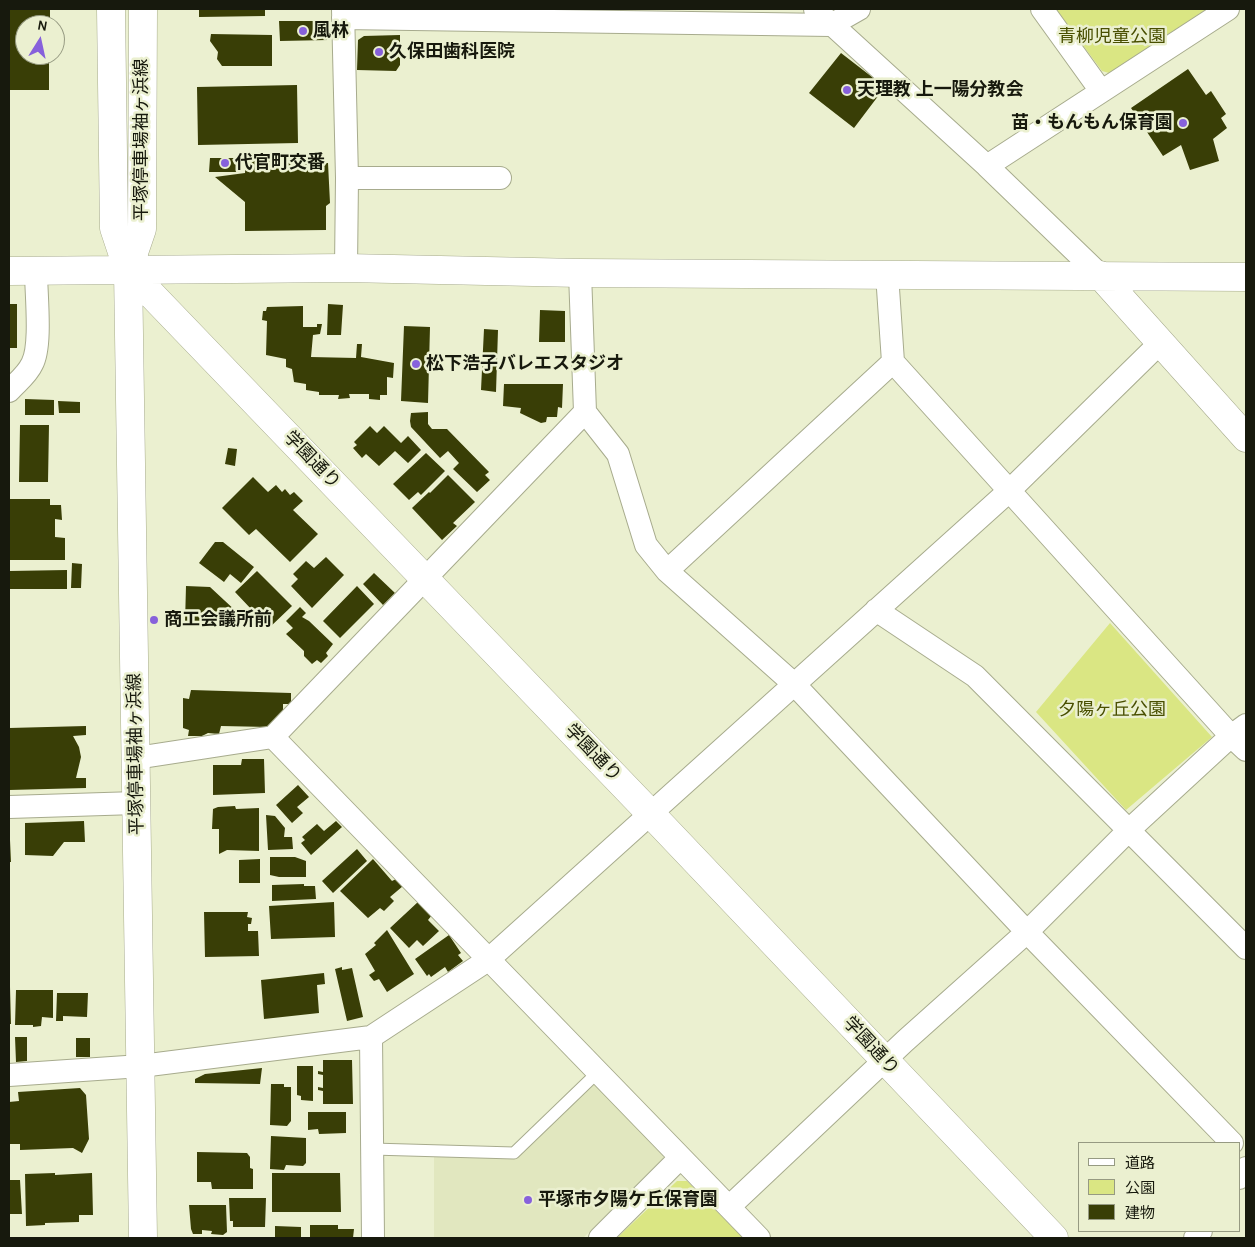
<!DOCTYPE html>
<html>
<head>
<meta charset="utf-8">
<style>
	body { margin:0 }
	#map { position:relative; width:1255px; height:1247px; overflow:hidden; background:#ebf0d0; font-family:Karla,"Noto Sans JP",sans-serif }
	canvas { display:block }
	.frame { position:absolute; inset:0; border:10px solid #17190d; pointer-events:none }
	.legend { position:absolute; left:1078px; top:1142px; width:162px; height:90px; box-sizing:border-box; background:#ebf0d0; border:1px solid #969a82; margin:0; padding:6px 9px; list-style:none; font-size:15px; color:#17190d }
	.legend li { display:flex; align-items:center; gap:10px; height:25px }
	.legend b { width:25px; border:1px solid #969a82 }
	.north { position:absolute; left:15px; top:15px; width:50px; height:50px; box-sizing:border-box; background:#ebf0d0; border:1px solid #969a82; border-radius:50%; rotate:10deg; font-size:14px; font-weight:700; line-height:20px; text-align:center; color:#17190d }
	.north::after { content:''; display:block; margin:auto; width:18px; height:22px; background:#8761db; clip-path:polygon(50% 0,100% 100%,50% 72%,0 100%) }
</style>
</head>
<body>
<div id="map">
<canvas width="1255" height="1247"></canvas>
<div class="frame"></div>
<ul class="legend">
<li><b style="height:6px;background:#fff"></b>道路</li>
<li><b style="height:14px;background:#dae683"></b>公園</li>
<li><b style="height:14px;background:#393e06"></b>建物</li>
</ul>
<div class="north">N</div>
</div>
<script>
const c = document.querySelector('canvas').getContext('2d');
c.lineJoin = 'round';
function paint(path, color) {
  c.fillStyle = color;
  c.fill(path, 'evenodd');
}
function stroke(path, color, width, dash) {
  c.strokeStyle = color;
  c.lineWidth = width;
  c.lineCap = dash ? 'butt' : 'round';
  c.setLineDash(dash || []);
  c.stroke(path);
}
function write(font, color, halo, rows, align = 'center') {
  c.font = font + ' Karla,"Noto Sans JP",sans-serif';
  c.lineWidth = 5;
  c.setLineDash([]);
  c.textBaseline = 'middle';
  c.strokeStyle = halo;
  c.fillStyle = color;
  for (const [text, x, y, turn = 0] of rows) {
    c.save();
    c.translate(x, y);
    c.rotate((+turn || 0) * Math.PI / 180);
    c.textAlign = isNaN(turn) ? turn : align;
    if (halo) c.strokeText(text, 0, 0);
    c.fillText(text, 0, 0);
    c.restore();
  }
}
paint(new Path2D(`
	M592,1085L600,1086L663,1152V1161L583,1238H434V1156H515Z`), '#e1e7bf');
paint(new Path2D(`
	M1056,9H1207L1109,73L1102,71Z
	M1110,623L1212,737L1126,810L1036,712Z
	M677,1181H687L743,1238H617Z`), '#dae683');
paint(new Path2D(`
	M9,9H50V25H25V55H49V90H9Z
	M199,9H265V16L199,17Z
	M279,21H327L328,40L280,41Z
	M211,34L272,35V66H222L217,59L218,52L210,41Z
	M400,35V65L396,71L357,70L358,40L364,36Z
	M841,53L885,87L854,128L809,93Z
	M1188,69L1206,95L1211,91L1226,114L1221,118L1227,128L1213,139L1219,161L1190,170L1181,145L1163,156L1131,108Z
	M297,85L298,143L198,145L197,87Z
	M210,158H240L239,172H209Z
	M246,159L328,163L330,203L326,206V230L245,231V202L215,177L245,173Z
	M9,304H17V348H9Z
	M328,304L343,305L341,335H327Z
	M303,306V327H317V324H322L320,334L313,335L311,357L356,358L357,344H362L361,357L394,363L393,378L387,377V395H380V400L369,399V394H349L350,398L338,399L339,395H319V392L306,390V384L294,382L292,369L286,367V359L266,355L267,321L262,320L263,311H266L267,307Z
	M540,310L565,311V342H539Z
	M404,326L430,327L428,403L401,401Z
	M484,329L498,330L496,392L481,390Z
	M504,384H563L562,408L558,407L557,417H547L546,422L541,423L520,413L521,408L503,406Z
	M25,399L54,400V415H25Z
	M58,401L80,402V413H59Z
	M428,412V424L432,429H447L489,472L485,475L490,480L477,492L453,469L459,463L448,451L440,458L411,427L410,421L411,413Z
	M20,425H49L48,482H19Z
	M370,426L377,433L384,426L401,443L408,436L421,450L408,463L395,451L379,466L366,454L362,458L353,448L357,445L354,442Z
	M228,448L237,449L235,466L225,464Z
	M426,453L445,471L421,495L418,492L409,500L393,484Z
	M448,475L475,502L453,523L457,526L442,540L412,508L429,492L430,493Z
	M253,477L268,492L276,485L282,492L285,489L290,495L294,492L303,501L293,510L318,534L290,562L256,529L249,535L222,508Z
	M9,499H50V505H61L62,520L55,519V537L65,538V560H9Z
	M215,542H223L254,567L241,583L230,574L224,582L199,563Z
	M326,557L344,575L312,608L291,586L298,579L293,574L306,561L314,568Z
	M72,563L82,564L81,588H71Z
	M67,570V589H9V571Z
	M257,571L292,606L269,628L235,592Z
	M374,573L395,593L383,605L363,584Z
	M186,586L210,587L238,613L245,614V624L185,623Z
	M357,586L374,604L340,638L323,621Z
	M300,607L306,613L302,617L309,621L333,644L326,653L328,656L321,663L317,660L312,664L304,656V651L286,634L293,628L286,621Z
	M191,690L291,693V704H283V713L269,727L221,726L219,734L208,733L202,736H188L189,730L183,728V698L189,699Z
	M86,726V735L73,736L79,747L81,757L76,778H86V788L9,790V728Z
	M242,759H264L265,793L213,795V765H241Z
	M298,785L309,797L297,807L303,813L292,823L276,805Z
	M235,806L236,809L259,808V851L227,850L219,854V829H212L213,809L218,807Z
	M266,815L275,816L285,828L284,837H292L293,849L268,850Z
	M84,821L85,842H64L53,856L25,855V823Z
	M336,821L342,827L311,855L301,843L305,840L302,837L317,824L324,831Z
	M9,840H10L11,862H9Z
	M357,849L367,861L333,893L322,881Z
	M270,857H295L306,861V877H279L270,875Z
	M260,859V883H239V860Z
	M373,859L392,881L396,879L403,886L390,897L394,901L384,911L380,908L368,918L340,891Z
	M304,884V886H315L316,899L272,901V885Z
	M419,901L432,915L428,920L439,931L423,946L417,940L409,948L390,928Z
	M334,902L335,937L271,939L269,906Z
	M204,912H248L247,917L252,918L251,924H248V931H258L259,956L205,957Z
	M387,930L414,974L387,992L379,979L374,981L369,975L375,971L365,954L376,945L374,943Z
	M449,935L461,953L458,955L463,961L448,972L445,967L431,977L429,974L427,976L415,959Z
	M342,967V970L352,968L363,1017L347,1021L335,969Z
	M324,973L325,984L317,985L319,1013L264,1019L261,980Z
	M9,987H10L11,1024H9Z
	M16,990H53V1018L42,1017L41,1026L33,1027V1025H15Z
	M57,993H88L87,1017L63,1016V1021H56Z
	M15,1037H27V1061L16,1062Z
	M76,1038H90V1057H76Z
	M323,1060H352L353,1104H323V1091L318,1090V1087L323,1088V1075L318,1074V1071L323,1072Z
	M297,1066H313V1101L301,1100V1096L297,1095Z
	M262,1068L260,1084L195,1083V1079L205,1074Z
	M271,1084H284V1087H291V1121L287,1126L270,1125Z
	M80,1088L86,1095L89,1139L82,1153L73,1148L20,1150V1144H9V1102L19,1101L18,1092Z
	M308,1112H346V1133L319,1134L318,1129L308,1130Z
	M271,1136L306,1138V1163L303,1166L286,1165L284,1170L270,1169Z
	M197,1152L247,1153L250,1157V1168L253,1169V1189H212L211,1182H197Z
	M55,1173V1175L92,1173L93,1215H79V1222L45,1223V1225L26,1226L25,1174Z
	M272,1173H340L341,1212H272Z
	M9,1180H20L22,1214H9Z
	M229,1198H266L265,1227H233V1221H230Z
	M189,1205H226L227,1232L223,1235L211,1234L212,1231L202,1230V1234H193L191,1229Z
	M310,1225H338V1229H354L353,1238H310Z
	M275,1226L301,1227V1238H275Z`), '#393e06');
const lane = new Path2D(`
	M372,1149L514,1153L597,1073`);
const street = new Path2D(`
	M343,9L347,178L346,268
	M815,9L987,166L1100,275
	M1042,9L1101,91
	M343,18L831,25L859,9
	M987,166L1228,9
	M347,178H500
	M580,273L585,412L618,454L646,545L667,571L794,684L1027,932L1232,1143
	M887,274L893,362L1231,736L1246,750
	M9,391C17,382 27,375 32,364C42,346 36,294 36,271
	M667,571L893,362
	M876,610L975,676L1246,948
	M273,737L759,1238
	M136,758L273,737L585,412
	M9,807L136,803
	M371,1037L373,1238
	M9,1075L141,1066L371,1037L488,960L1009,491L1160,343
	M1239,1178L1246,1168
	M729,1207L905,1041L1027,932L1129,830L1231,736L1246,725
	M600,1238L680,1158
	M1195,1238L1201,1231`);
const secondary = new Path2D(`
	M111,9L114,228L128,270L143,1238
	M128,270L651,814L1054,1238
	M128,270L142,229L143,9
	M9,271L346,268L580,273L1246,277
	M1100,275L1246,438`);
stroke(lane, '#a7ab8d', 13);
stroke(street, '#a7ab8d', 24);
stroke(secondary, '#a7ab8d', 29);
stroke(lane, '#fff', 11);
stroke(street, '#fff', 22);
stroke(secondary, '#fff', 28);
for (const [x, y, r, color] of [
	[303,31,5,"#8761db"],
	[379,52,5,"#8761db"],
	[847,90,5,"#8761db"],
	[1183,123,5,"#8761db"],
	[225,163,5,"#8761db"],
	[416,364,5,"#8761db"],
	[154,620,5,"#8761db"],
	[528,1200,5,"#8761db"]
]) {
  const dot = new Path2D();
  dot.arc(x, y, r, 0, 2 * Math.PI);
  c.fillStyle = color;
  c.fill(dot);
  stroke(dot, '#ebf0d0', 2);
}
write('bold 18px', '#17190d', '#ebf0d0', [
	["風林",313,31],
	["久保田歯科医院",389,52],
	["天理教 上一陽分教会",857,90],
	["苗・もんもん保育園",1173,123,"right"],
	["代官町交番",235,163],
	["松下浩子バレエスタジオ",426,364],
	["商工会議所前",164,620],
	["平塚市夕陽ケ丘保育園",538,1200]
], 'left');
write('18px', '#494f00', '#ebf0d0', [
	["青柳児童公園",1112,37],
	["夕陽ヶ丘公園",1112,710]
]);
write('18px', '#17190d', '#ebf0d0', [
	["平塚停車場袖ヶ浜線",142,140,-90],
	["学園通り",312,460,46],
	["学園通り",593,753,46],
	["平塚停車場袖ヶ浜線",136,754,-91],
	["学園通り",871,1046,47]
]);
</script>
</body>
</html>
